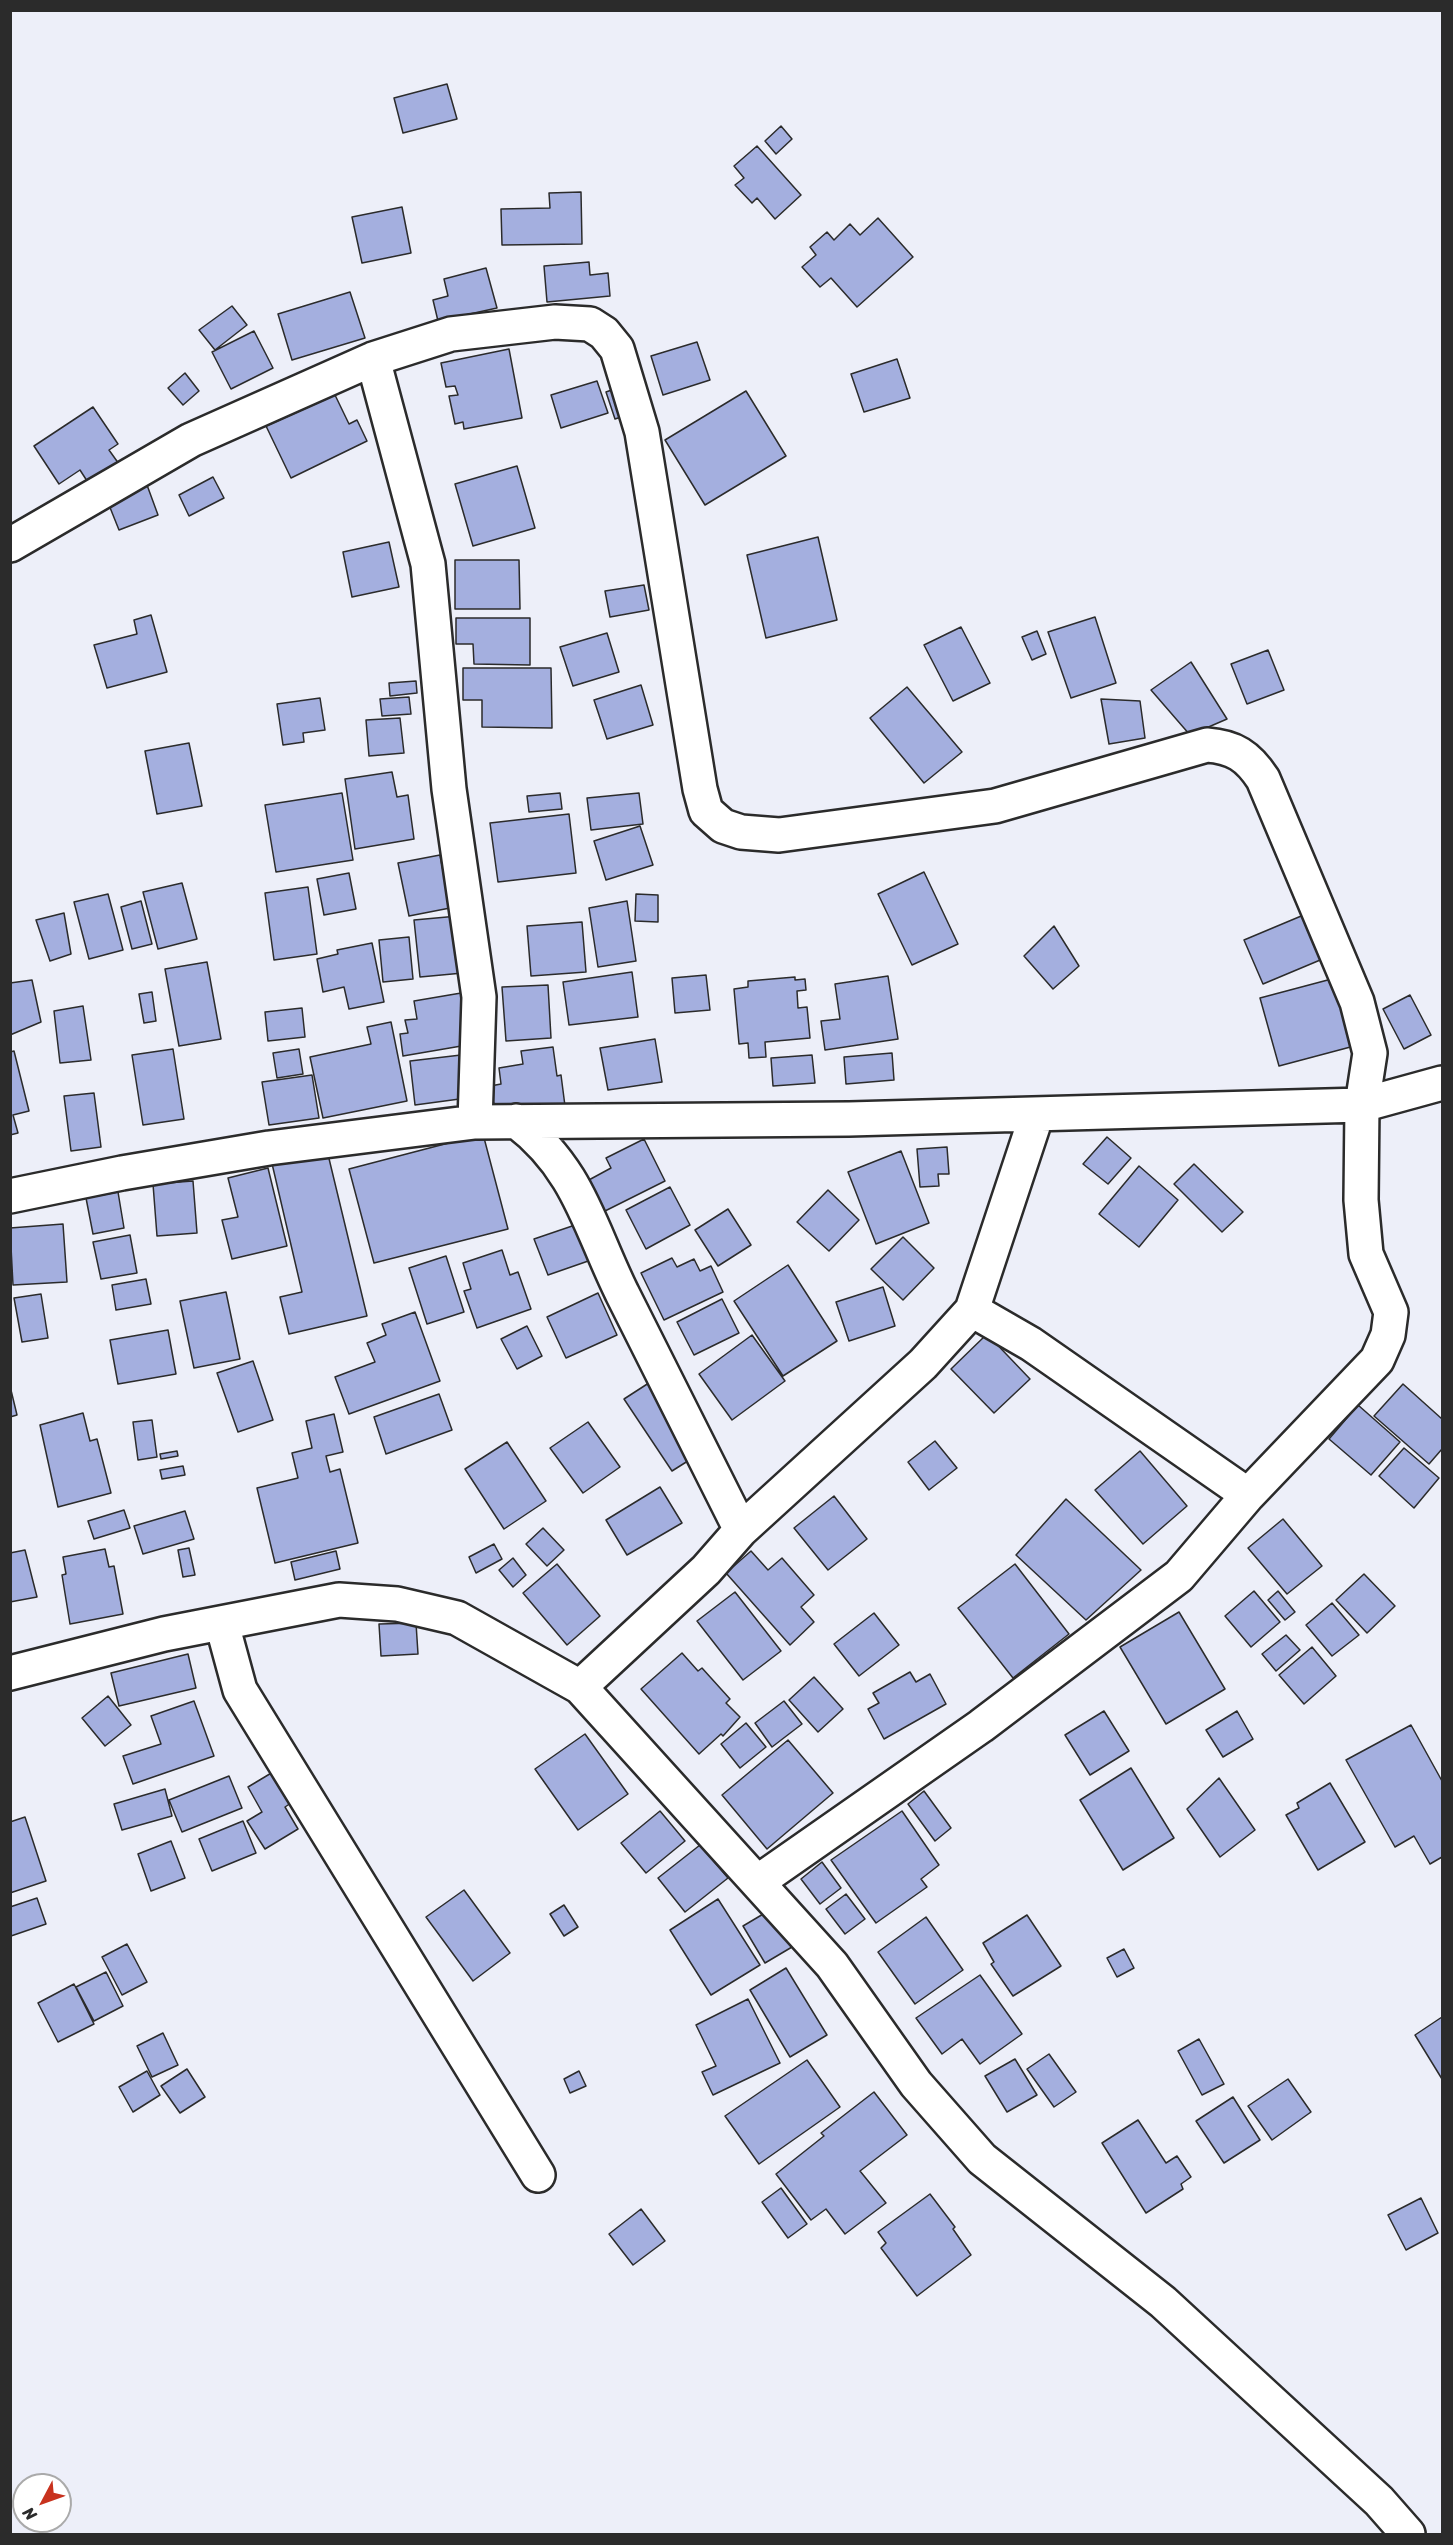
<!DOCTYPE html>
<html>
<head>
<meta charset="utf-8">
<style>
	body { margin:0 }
	#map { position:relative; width:1453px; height:2545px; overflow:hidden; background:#edeff9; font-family:Sriracha,sans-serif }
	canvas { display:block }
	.frame { position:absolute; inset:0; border:12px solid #2b2b2b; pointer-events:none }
	.north { position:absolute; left:12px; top:2473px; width:60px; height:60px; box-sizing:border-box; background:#fff; border:2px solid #aaa; border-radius:50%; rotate:229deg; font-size:16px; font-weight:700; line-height:24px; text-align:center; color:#2b2b2b }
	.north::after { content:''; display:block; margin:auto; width:21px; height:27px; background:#c8321e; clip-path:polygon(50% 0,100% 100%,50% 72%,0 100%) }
</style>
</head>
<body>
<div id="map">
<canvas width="1453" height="2545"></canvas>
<div class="frame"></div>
<div class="north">N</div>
</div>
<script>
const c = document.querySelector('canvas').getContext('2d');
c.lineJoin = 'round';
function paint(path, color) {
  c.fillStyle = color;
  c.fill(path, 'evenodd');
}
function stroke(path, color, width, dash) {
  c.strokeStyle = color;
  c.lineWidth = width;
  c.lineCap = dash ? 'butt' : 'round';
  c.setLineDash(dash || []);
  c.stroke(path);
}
const building = new Path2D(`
	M447,84L457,119L403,133L394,98Z
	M781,126L792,139L776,154L765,141Z
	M757,146L801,195L775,219L757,198L752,203L735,185L744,178L734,166Z
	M581,192L582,244L502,245L501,209L550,208L549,193Z
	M402,207L411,253L362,263L352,217Z
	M878,218L913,257L857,307L831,278L820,287L802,267L816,255L810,247L827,232L834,240L850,224L860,235Z
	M589,262L590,275L608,273L610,296L547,302L544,266Z
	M486,268L497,308L438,321L433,300L448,296L444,279Z
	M350,292L365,338L292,360L278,314Z
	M232,306L247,325L215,350L199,330Z
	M254,331L273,368L231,389L212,352Z
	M697,342L710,380L663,395L651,356Z
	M509,349L522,418L464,429L463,422L455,424L449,396L458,395L455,386L446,387L441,363Z
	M897,359L910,398L864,412L851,374Z
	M185,373L199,391L183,405L168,388Z
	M597,381L608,413L561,428L551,395Z
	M620,387L630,414L615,419L606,392Z
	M746,391L786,456L705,505L665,440Z
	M335,395L349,424L357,420L367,441L291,478L266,426Z
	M93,407L118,444L109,450L119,464L89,484L80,470L59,484L34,446Z
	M517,466L535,528L473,546L455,484Z
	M213,477L224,498L189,516L179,495Z
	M147,485L158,515L119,530L107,500Z
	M818,537L837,620L766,638L747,555Z
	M389,542L399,587L352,597L343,552Z
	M455,560H519L520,609H455Z
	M644,585L649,610L610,617L605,591Z
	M151,615L167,672L107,688L94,645L137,634L134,620Z
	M1095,617L1116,683L1071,698L1048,632Z
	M456,618H530V665L474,664L473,644H456Z
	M961,627L990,683L953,701L924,645Z
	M1037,631L1046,654L1032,660L1022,637Z
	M607,633L619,672L573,686L560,647Z
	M1268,650L1284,690L1247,704L1231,664Z
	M1191,662L1227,719L1190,735L1151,690Z
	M463,668H551L552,728L482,727V700H463Z
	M416,681L417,693L390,696L389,683Z
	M641,685L653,725L607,739L594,700Z
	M907,687L962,752L924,783L870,718Z
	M409,697L411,714L382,716L380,699Z
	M320,698L325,730L303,733L304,742L283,745L277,704Z
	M1101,699L1140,701L1145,738L1109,744Z
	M400,718L404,753L369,756L366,720Z
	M189,743L202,806L157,814L145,751Z
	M392,772L397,797L408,795L414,839L355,849L345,779Z
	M342,793L353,860L276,872L265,805Z
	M560,793L562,809L529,812L527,796Z
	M639,793L643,824L591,830L587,798Z
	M569,814L576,873L498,882L490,823Z
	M640,826L653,865L606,880L594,841Z
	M440,855L450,908L409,916L398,863Z
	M924,872L958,944L912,965L878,894Z
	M349,873L356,909L324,915L317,879Z
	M182,883L197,939L158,949L143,892Z
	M308,887L317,954L274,960L265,893Z
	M108,894L123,950L89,959L74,902Z
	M636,894L658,895V922L635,921Z
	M141,901L152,944L132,949L121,907Z
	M627,901L636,961L598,967L589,908Z
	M64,913L71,954L50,961L36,920Z
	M1306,914L1325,958L1263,984L1244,940Z
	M458,916L463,973L420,977L414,920Z
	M582,922L586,972L531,976L527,926Z
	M1054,926L1079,966L1053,989L1024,956Z
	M409,937L413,979L383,982L379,940Z
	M372,943L384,1002L349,1009L344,987L323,992L317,959L338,954L337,950Z
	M207,962L221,1039L179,1046L165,969Z
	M632,972L638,1017L569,1025L563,982Z
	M706,975L710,1010L675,1013L672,978Z
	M888,976L898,1039L825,1050L821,1021L840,1019L835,984Z
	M795,977V980L805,979L806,990L797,991L798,1008L807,1007L810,1038L765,1042L766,1057L749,1058L748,1043L739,1044L734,989L748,987V981Z
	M1339,977L1358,1045L1279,1066L1260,998Z
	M32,980L41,1022L10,1035V983Z
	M548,985L551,1038L506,1041L502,987Z
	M152,992L156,1021L144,1023L139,994Z
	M467,992L473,1044L403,1056L400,1034L408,1033L405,1020L417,1019L414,1001Z
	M1410,995L1431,1035L1404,1049L1383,1009Z
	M83,1006L91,1060L60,1063L54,1011Z
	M302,1008L305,1037L268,1041L265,1012Z
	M391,1022L407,1101L323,1118L310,1057L371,1044L367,1027Z
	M655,1039L662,1082L608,1090L600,1048Z
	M553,1047L557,1076L561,1075L565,1106L489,1115L485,1087L501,1084L499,1068L523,1064L521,1051Z
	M173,1049L184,1119L143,1125L132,1055Z
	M299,1049L303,1074L277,1078L273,1053Z
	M14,1051L29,1111L13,1115L18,1133L10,1135V1052Z
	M892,1053L894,1080L846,1084L844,1057Z
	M461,1055L467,1098L415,1105L410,1061Z
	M812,1055L815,1083L773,1086L771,1058Z
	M312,1075L319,1118L269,1125L262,1082Z
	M94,1093L101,1147L71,1151L64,1096Z
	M483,1134L508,1229L374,1263L349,1169Z
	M1107,1137L1131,1158L1108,1184L1083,1164Z
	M644,1139L665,1181L603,1212L587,1181L611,1168L606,1158Z
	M325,1142L367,1316L289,1334L280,1297L302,1292L270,1155Z
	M947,1147L949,1174H938L939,1186L920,1187L917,1149Z
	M901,1151L929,1223L876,1244L848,1172Z
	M1194,1164L1243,1212L1222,1232L1174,1184Z
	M1139,1166L1178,1200L1139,1247L1099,1214Z
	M268,1168L287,1246L232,1259L222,1220L238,1217L228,1178Z
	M193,1181L197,1233L157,1236L153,1184Z
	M670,1187L690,1225L646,1249L626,1210Z
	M828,1190L859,1220L829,1251L797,1222Z
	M118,1192L124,1228L93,1234L86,1198Z
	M728,1209L751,1245L718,1266L695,1230Z
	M581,1223L594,1259L548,1275L534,1239Z
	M63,1224L67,1282L13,1285L10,1228Z
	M130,1235L137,1273L101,1279L93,1242Z
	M903,1237L934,1268L903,1300L871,1269Z
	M502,1250L510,1275L518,1272L531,1309L477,1328L464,1291L471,1289L463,1263Z
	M446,1256L464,1312L427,1324L409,1268Z
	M672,1258L677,1267L694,1259L700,1271L711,1266L723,1292L664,1320L641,1273Z
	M788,1265L837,1341L783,1376L734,1301Z
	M146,1279L151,1304L116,1310L112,1285Z
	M883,1287L895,1326L849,1341L836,1302Z
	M226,1292L240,1359L194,1368L180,1301Z
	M598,1293L617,1335L566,1358L547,1317Z
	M41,1294L48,1338L22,1342L14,1298Z
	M722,1299L739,1333L694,1355L677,1322Z
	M415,1312L440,1381L349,1414L335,1377L375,1362L367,1343L386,1335L382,1324Z
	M527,1326L542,1356L517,1369L501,1339Z
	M168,1330L176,1374L118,1384L110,1340Z
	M987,1334L1030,1379L994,1413L951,1369Z
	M752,1335L785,1381L732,1420L699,1374Z
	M253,1361L273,1420L238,1432L217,1373Z
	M655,1379L681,1419L670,1426L691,1459L672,1471L624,1399Z
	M1403,1384L1442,1419V1449L1429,1464L1374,1416Z
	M10,1386L17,1415L10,1417Z
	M439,1394L452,1430L386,1454L374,1417Z
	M1358,1405L1400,1442L1371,1475L1329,1439Z
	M83,1413L90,1441L97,1439L111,1493L58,1507L40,1425Z
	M334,1414L343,1452L326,1456L330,1472L340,1469L358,1543L275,1563L257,1488L298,1478L292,1453L312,1448L306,1421Z
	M152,1420L157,1457L138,1460L133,1422Z
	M588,1422L620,1467L583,1493L550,1448Z
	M935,1441L957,1468L929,1490L908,1462Z
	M507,1442L546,1501L504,1529L465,1469Z
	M1404,1448L1439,1478L1414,1508L1379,1476Z
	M177,1451L178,1456L161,1459L160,1454Z
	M1140,1451L1187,1506L1143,1544L1095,1490Z
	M183,1466L185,1475L162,1479L160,1470Z
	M660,1487L682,1523L627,1555L606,1520Z
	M834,1496L867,1539L828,1570L794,1528Z
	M1066,1499L1141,1570L1086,1620L1016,1555Z
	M124,1510L130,1528L94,1539L88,1521Z
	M185,1511L194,1539L143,1554L134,1526Z
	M1283,1519L1322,1566L1287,1594L1248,1548Z
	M543,1528L564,1550L547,1566L526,1544Z
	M494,1544L502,1559L476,1573L469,1557Z
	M189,1548L195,1575L183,1577L178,1550Z
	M105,1549L109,1567L114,1566L123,1614L70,1624L62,1575L66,1574L63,1557Z
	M25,1550L37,1597L10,1602V1553Z
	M336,1551L340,1569L295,1580L291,1562Z
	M751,1551L768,1570L782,1558L814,1595L801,1607L814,1622L790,1645L726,1573Z
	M513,1558L526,1575L513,1587L499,1570Z
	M557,1564L600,1616L567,1645L523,1593Z
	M1015,1564L1069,1634L1013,1678L958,1608Z
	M1364,1574L1395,1606L1367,1633L1336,1600Z
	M1254,1591L1280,1622L1251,1647L1225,1616Z
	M1278,1591L1295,1612L1285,1620L1268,1600Z
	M735,1592L781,1651L743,1680L697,1621Z
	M1332,1603L1359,1635L1332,1656L1306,1625Z
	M1179,1612L1225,1689L1166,1724L1120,1647Z
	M874,1613L899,1645L859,1676L834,1644Z
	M416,1623L418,1654L381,1656L379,1624Z
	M1286,1635L1300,1650L1276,1671L1262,1654Z
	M1312,1647L1336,1676L1304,1704L1279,1675Z
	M682,1653L698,1671L702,1668L730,1699L726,1703L740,1717L723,1736L721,1734L699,1754L641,1689Z
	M188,1654L196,1688L119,1706L111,1673Z
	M910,1672L916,1682L930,1674L946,1704L884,1739L868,1709L879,1703L873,1693Z
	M814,1677L843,1709L818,1732L789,1700Z
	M108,1696L131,1725L105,1746L82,1718Z
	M194,1701L214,1756L133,1784L123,1756L161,1744L151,1716Z
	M784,1701L802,1724L772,1747L755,1723Z
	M1104,1711L1129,1751L1090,1775L1065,1735Z
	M1237,1711L1253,1739L1223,1757L1206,1730Z
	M746,1723L766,1747L740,1768L721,1744Z
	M1411,1725L1442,1781V1857L1430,1864L1414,1836L1395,1847L1346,1760Z
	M585,1734L628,1794L578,1830L535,1769Z
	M788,1740L833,1793L767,1849L722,1795Z
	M1131,1768L1174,1838L1123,1870L1080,1800Z
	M273,1772L291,1803L285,1807L298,1829L265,1849L247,1821L262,1812L248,1787Z
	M229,1776L242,1808L182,1832L169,1800Z
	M1219,1778L1255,1830L1220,1857L1187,1809Z
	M1330,1783L1365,1842L1318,1870L1286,1815L1299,1808L1297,1803Z
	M165,1789L172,1816L122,1830L114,1804Z
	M924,1791L951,1828L935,1841L908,1804Z
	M660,1811L685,1841L646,1873L621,1843Z
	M902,1811L939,1865L921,1879L927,1887L876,1923L831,1860Z
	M25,1817L46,1881L10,1893V1822Z
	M243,1821L256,1853L212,1871L199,1839Z
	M171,1841L185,1878L151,1891L138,1854Z
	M700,1845L728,1878L685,1912L658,1878Z
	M822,1862L841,1888L820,1904L801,1879Z
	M464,1890L510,1953L473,1981L426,1917Z
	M846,1894L865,1919L845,1934L826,1909Z
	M37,1898L46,1924L11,1936L10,1907Z
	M718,1899L760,1965L711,1995L670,1930Z
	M564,1905L578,1927L564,1936L550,1914Z
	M770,1910L792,1947L765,1963L743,1926Z
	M1027,1915L1061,1966L1013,1996L991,1964L994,1962L983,1943Z
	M926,1917L963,1970L915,2004L878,1952Z
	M127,1944L147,1982L122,1995L102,1957Z
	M1124,1949L1134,1968L1117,1977L1107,1958Z
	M786,1968L827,2035L790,2057L750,1990Z
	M106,1972L123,2006L94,2021L76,1987Z
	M980,1975L1022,2034L980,2064L962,2039L942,2054L916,2018Z
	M74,1984L94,2024L58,2042L38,2003Z
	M748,1999L780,2063L713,2095L702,2072L716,2066L696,2025Z
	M1442,2017V2079L1415,2035Z
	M163,2033L178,2065L152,2077L137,2046Z
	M1199,2039L1224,2084L1202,2095L1178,2051Z
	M1049,2054L1076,2092L1054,2107L1027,2069Z
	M1015,2059L1037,2095L1007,2112L985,2076Z
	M807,2060L840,2107L759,2164L725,2116Z
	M187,2069L205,2097L180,2113L161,2086Z
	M147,2071L160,2095L133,2112L119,2087Z
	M579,2071L586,2086L570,2093L564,2079Z
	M1288,2079L1311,2112L1272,2140L1248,2106Z
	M874,2092L907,2135L860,2171L886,2203L845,2234L826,2209L811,2220L776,2174L824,2136L821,2133Z
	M1233,2097L1260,2140L1224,2163L1196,2121Z
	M1138,2120L1166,2163L1177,2156L1191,2177L1181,2184L1183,2189L1146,2213L1102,2143Z
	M781,2188L807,2224L788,2238L762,2202Z
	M930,2194L955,2227L953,2229L971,2255L917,2296L881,2248L886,2243L878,2232Z
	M1421,2198L1438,2233L1406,2250L1388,2215Z
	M641,2209L665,2241L633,2265L609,2234Z`);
paint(building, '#a4afdf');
stroke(building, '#2b2b2b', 1.5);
const street = new Path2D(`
	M373,359L428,564L449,789L479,997L475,1122
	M10,545L191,440L373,359L451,334L555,322L590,324L604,333L617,349L642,432L700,789L706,811L723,826L741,832L779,835L995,806L1207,745C1234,747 1248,756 1263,779L1357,1002L1370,1053L1362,1105L1361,1200L1366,1254L1391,1312L1388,1335L1377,1360L1248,1495L1179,1576L981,1726L759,1881
	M516,1121C579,1169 589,1226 622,1293C662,1372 702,1451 741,1530L706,1570L580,1687
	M10,1196L122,1173L269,1148L475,1122L849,1119L1362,1105L1442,1083
	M972,1310L1037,1114
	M741,1530L923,1364L972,1310L1031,1344L1248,1495
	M222,1624L240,1690L538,2175
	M10,1673L164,1634L339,1600L397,1604L457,1618L580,1687L832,1965L916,2084L982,2159L1163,2302L1379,2501L1408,2534`);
stroke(street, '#2b2b2b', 38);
stroke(street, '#fff', 33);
</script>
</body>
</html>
